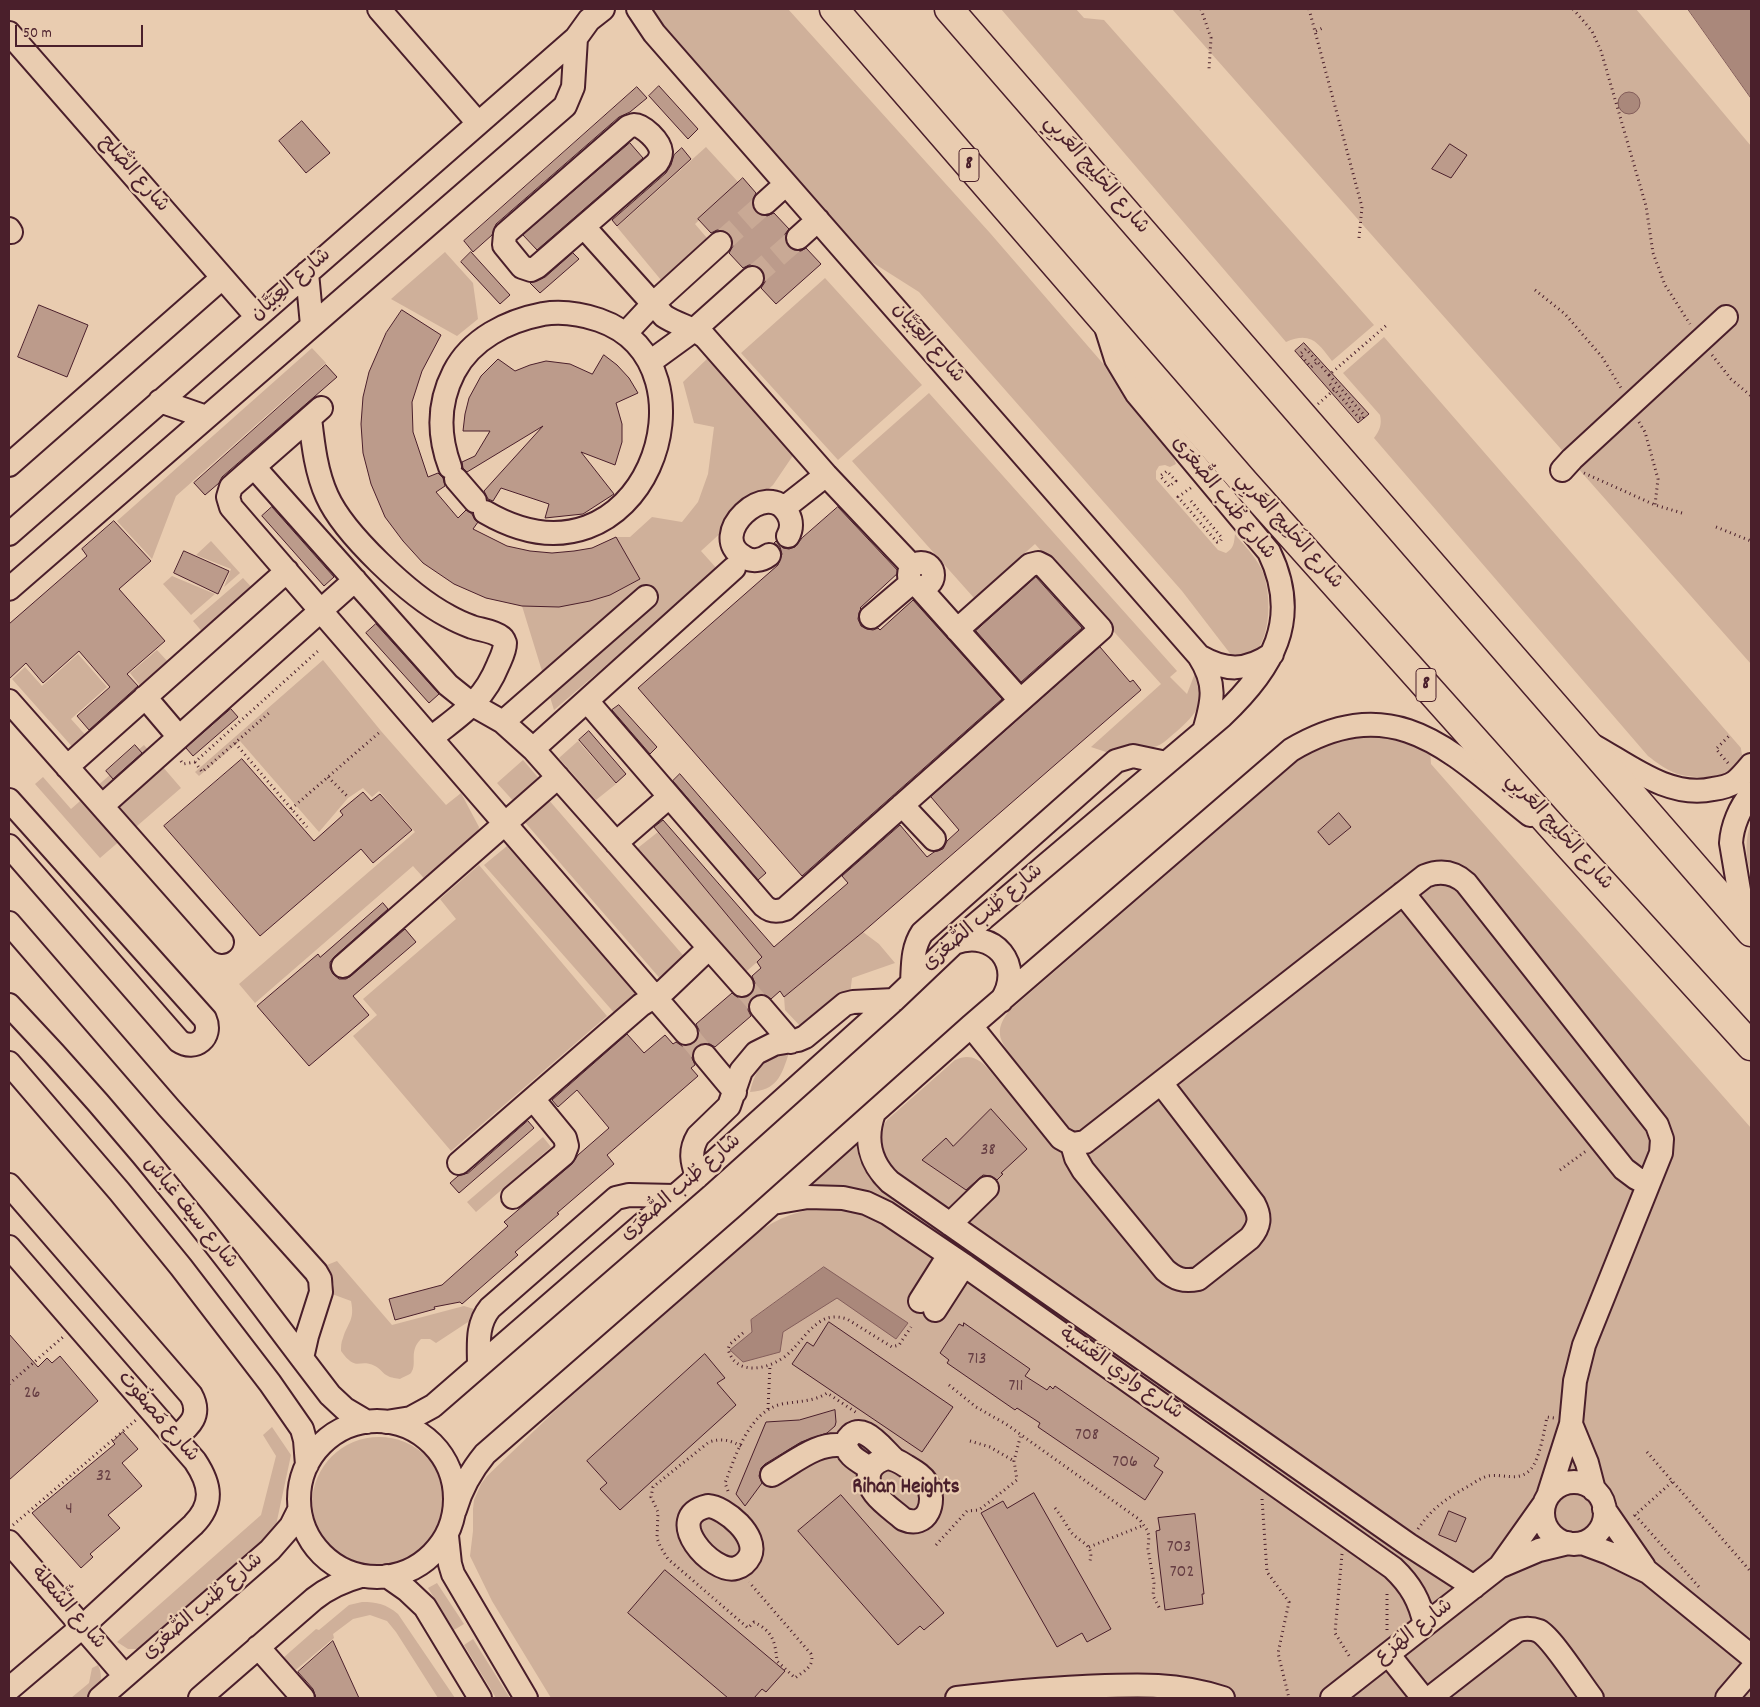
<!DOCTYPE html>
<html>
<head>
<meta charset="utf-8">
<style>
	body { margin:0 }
	#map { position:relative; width:1760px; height:1707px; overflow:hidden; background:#e9ccb0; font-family:Dekko,sans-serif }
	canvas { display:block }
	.frame { position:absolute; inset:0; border:10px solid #4a1f2b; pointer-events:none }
	.scale { position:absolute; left:15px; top:25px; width:128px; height:22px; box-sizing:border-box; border:2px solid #4a1f2b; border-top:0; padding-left:6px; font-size:15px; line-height:18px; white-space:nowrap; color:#4a1f2b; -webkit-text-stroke:4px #e9ccb0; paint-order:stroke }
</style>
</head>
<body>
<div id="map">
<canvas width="1760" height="1707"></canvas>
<div class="frame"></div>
<div class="scale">50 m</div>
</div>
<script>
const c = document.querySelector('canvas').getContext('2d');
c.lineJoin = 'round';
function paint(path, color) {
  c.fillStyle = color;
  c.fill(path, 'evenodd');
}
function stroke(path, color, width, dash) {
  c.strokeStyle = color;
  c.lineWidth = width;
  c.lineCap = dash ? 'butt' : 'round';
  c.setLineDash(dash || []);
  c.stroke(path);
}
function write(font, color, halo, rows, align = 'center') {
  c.font = font + ' Dekko,"Playpen Sans Arabic",sans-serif';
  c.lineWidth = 4.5;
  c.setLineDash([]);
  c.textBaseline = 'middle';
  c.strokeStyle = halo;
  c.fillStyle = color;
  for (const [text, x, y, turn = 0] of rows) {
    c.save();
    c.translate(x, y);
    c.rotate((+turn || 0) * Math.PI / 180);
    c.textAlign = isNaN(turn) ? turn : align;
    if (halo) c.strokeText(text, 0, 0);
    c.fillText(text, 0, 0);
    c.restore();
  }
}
paint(new Path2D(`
	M643,9H788L990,233L1164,434L1176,464L1170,467L1165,465L1159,466L1156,471V479L1218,550L1226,553C1234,548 1234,543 1235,534C1244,545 1254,555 1261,568C1271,588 1272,631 1257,650C1254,653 1249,656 1245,659L1232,656L1182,591L919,292L867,259Z
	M1001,9H1076L1084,18L1104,20L1374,325L1332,361C1318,343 1311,331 1286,342Z
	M1172,9H1636L1751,146V664Z
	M706,147L739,183L695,224L707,238L661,280L617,227Z
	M445,252L473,283L478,319L457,336L391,299Z
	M825,278L922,385L838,460L741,353Z
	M1384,337L1741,748C1741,751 1743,756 1742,760C1735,782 1691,779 1675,773C1665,769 1656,762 1648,756L1374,438C1380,430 1382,424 1380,415L1343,373Z
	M312,348L326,363L176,496L152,559L117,521Z
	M708,358L794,454L773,485L701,551L718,570L554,710L522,606C570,607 598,604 640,579L616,537H630L652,517L682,522L698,502L708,474L714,427L694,423L683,382Z
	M929,393L1177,671L1170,677L1187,694L1195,673C1210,700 1196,714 1176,732C1169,737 1163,745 1154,747C1144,749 1133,744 1123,747C1119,748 1115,752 1109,753L1091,747L1161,684L1035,544L974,598L852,461Z
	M211,541L240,573L224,587L231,569L196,555Z
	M172,576L215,594L191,615L163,584Z
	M243,578L255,591L205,635L193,621Z
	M157,650L170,664L142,688L130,673Z
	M78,654L107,687L71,719L89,739L76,751L12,679L25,667L42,686Z
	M323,660L381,731L446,805L461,793L479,827L475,846L430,885L413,866L255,1003L239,984L415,832L379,791L372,797L363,788L348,798L319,832L240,741L199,776L195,772Z
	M1375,731L1430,749L1431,764L1751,1128V1698H551L492,1601L470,1556L473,1531V1509L474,1500L481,1484L487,1476L558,1408L756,1234C778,1217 800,1210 827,1207L805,1191L858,1143L863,1163L882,1157C877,1143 878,1132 887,1120L955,1060C976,1050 987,1067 999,1082L1019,1067C1006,1046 989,1036 1009,1011L1307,753L1319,745Z
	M578,741L616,784L596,800L559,758Z
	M144,745L181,788L100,858L35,784L43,777L71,809Z
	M523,760L542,782L516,804L497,783Z
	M548,799L688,961L663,982L523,820Z
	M1751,822V874C1745,857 1745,839 1751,822Z
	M658,832L763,957L741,976L634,851Z
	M507,846L639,997L617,1016L484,865Z
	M479,865L607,1016L451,1151L353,1036L377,1015L363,999L456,919L440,899Z
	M863,932L879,944L895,963L852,978L850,994L802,1028L785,1010L784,997Z
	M789,1053C781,1077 777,1090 750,1092C756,1067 764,1059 789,1053Z
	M543,1137L551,1147L476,1212L467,1202Z
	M337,1261L392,1325L464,1306L474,1309L468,1322L436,1343L430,1339H421C408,1352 418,1363 411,1373C409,1375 403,1377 400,1379C397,1378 391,1378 388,1376C383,1374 380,1368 375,1366C358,1358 357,1373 341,1351C341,1347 341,1342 343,1338C348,1322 355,1320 351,1301L332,1294L334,1285L327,1265Z
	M272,1427L291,1455L275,1530L140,1649H128L117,1642L261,1515L276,1456L263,1435Z
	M312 1504a67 67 0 1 1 134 0a67 67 0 1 1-134 0Z
	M437,1583L464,1624L454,1630L428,1588Z
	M362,1602C377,1602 386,1604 398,1614L455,1698H438L396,1632L387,1621L370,1615L353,1619L333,1634L334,1638L286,1678L283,1658L316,1629L319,1630L349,1605Z
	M473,1639L510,1698H496L464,1645Z
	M98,1665C104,1677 101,1691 88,1697C84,1700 76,1698 71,1698L89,1683L92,1668Z`), '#cfb09a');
const water = new Path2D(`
	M1688,9H1751V98Z
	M1618 103a11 11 0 1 1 22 0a11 11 0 1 1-22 0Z
	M824,1267L908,1323L896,1339L837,1298L783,1332L780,1352L743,1362L730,1350L752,1332L751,1320Z`);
paint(water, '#aa887b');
stroke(water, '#845e5b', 1);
const building = new Path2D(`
	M659,86L698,129L688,139L649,96Z
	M637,87L647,98L630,112L619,117L496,224L492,235L473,252L464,241Z
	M302,121L330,153L306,173L279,141Z
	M630,143L643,158L537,250L523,235Z
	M1450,144L1467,155L1451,178L1432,169Z
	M682,148L691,159L617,226L612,220L666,173L671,165L674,155Z
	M743,178L756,193L753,199L752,205L756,212L761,215L767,216L774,213L789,229L785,234V240L789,247L794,251H801L806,248L821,264L776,304L761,288L765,282V276L762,270L756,265H749L743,268L729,253L733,246V240L730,235L724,230H717L711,233L698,219Z
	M471,252L510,295L500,304L461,262Z
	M573,253L579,259L540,293L530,283L545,277Z
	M39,305L88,325L67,377L18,357Z
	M402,310L441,335L422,371L412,402L413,432L428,477L438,473L443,478L445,486L436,492L458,518L466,510L472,514L475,520L478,522L473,529L507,546L530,551L552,553L574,551L592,548L616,537L640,579L610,595L590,601L559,607L522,606L486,598L454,584L423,563L403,541L385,517L371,484L363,453L361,424L363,397L369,372L386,333Z
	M1304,343L1369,414L1358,423L1295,351Z
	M604,355L617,365L629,378L638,393L616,403L622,424V442L615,465L581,452L614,494L583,514L545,518L549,504L501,488L493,501L488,499L484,491L543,426L467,472L463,468L462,462L475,456L490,431H463L465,414L469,398L481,376L498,359L515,371L530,365L546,361L570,364L592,374Z
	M326,365L337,377L222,477L219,483L205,495L194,483Z
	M272,507L334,577L324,586L262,516Z
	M838,507L899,572L860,608L861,609L859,613L858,619L861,626L867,629L873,630L878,628L880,630L913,600L1002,699L802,876L638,688L778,565L782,554L780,547L774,543L776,541L783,548L789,549L795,547L802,538Z
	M114,521L151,561L119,589L165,641L127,674L138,686L89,730L77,716L110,687L79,651L43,683L26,663L9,679V624L87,556L82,549Z
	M184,551L229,571L218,594L174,573Z
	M1036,577L1082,628L1021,682L976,631Z
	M376,624L439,694L429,703L366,633Z
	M1100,647L1130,682L1133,680L1141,690L863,932L784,997L780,991L771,999L765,995L758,994L753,997L749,1003L748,1010L751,1016L715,1047L710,1044L703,1043L696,1046L693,1052L692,1058L695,1065L691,1068L698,1076L607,1155L614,1164L557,1213L559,1214L515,1252L518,1255L462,1304L460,1302L434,1307L435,1309L395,1320L389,1299L442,1285L508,1226L504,1222L572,1164L578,1155L609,1128L577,1090L558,1107L552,1100L627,1034L644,1053L665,1035L673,1044L676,1042L682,1046H689L695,1043L698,1037L699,1030L696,1024L732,993L737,997L744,998L750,995L754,990L755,983L752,976L761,968L757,962L762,957L654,827L663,820L774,947L848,883L842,876L900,825L927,857L934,852L943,849L947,841L959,830L931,797Z
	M619,705L657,747L650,754L612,710Z
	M231,709L238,717L193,756L186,748Z
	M589,731L626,774L616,783L579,740Z
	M135,745L142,753L113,779L106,771Z
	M242,759L314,841L343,815L340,811L363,792L371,801L380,794L412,830L373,863L361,849L260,936L164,826Z
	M680,774L766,873L758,880L673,781Z
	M1339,813L1351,827L1329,845L1318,832Z
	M383,903L388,909L334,957L330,962V968L333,974L339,979H346L351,976L405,929L416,942L353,996L369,1015L309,1066L257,1006L318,954L320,957Z
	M991,1109L1027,1149L1001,1173L1003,1174L997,1180L991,1176L983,1175L966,1190L922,1160L946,1138L953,1146Z
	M528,1121L534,1128L459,1193L450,1183L458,1176L468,1173Z
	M829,1322L953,1407L922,1452L792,1364L807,1342L813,1346Z
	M964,1323L1030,1369L1025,1376L1047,1390L1050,1386L1053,1389L1055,1386L1159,1458L1154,1466L1163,1472L1145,1500L1038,1427L1040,1423L1017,1408L1015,1410L947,1363L949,1360L940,1353L959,1324L963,1326Z
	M9,1334L38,1367L47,1358L52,1363L60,1356L98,1401L9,1480Z
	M705,1354L725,1378L717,1383L736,1405L620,1510L600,1489L607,1483L587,1461Z
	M835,1410L836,1422L835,1426L827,1433L801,1442L765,1464L761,1468L759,1476L762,1483L745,1506L736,1494L766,1422L799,1420Z
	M123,1432L138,1449L122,1463L142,1486L108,1515L120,1528L90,1554L93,1557L81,1568L32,1513L115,1444L113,1442Z
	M1034,1493L1111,1629L1087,1642L1082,1633L1057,1647L981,1513L1003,1501L1007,1508Z
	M841,1495L944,1613L924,1630L920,1626L898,1645L798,1531Z
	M1449,1511L1466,1518L1456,1542L1439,1535Z
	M1195,1514L1204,1594H1202L1203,1604L1165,1610L1158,1552L1156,1531L1160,1530L1158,1518Z
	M665,1570L785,1671L766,1692L762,1689L754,1698H728L628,1613Z
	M333,1641L359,1698H316L313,1689L298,1672Z`);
paint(building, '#bc9b8b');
stroke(building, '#4a1f2b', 1);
stroke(new Path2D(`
	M720,243L765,203
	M752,278L798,238
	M742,985L761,1007
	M686,1033L705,1056`), '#c9a995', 22, [22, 11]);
const minor = new Path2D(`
	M379,9L478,123
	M638,9L654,33L1199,656C1217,684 1213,701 1204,731
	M9,33L257,317
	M634,125C643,125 660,141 661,152C661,156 659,160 657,163L537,267L531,270L522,267L504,245L505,234L628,127Z
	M765,203L786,184
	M584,227L664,316C677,325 693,327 705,337L826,475L912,566
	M9,229L11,232
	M798,238L818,220
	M307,273L312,325
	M626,333L653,304L720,243
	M650,362L694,330L752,278
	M160,401L206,417
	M321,408L231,487L228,497L231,507L686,1033
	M310,418C313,444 316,472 327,496C344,534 410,596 448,616C455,620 464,624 472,627C481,630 494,631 501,637C503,638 504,640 505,643C505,651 501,658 498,665C483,702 461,714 431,738
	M9,465L222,278
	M254,467L448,685L473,705L503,722L533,749L742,985
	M450,467C438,435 438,403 454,372C471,339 507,321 543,314C562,311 581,314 599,320C726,364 643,604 485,512
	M1562,470L1572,459L1726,317
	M456,479L475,501
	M784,508L826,475
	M9,534L576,38L589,20L603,9
	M769,555C761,561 752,562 744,557C705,536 768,476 788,514C792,521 792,529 788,536
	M909 575a12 12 0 1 1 24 0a12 12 0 1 1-24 0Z
	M919,587L1020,700
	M9,589L565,106L573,87L576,38
	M871,617L911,583
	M1199,656C1225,671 1246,672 1272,654
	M145,697L179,737
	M9,701L222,942
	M587,701L764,906C771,912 777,912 785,909L1101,629L1044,566L1038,563L1030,565L957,630
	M503,722L646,597
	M1594,746C1630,766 1670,799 1713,789C1721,788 1729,786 1735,782C1741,777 1746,771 1751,765
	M533,749L734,568
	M67,767L287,571
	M9,800L205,1019C213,1037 195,1052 179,1041L9,846
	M902,805L934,839
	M102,806L355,580
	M616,843L669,797
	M1403,893L1624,1169L1636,1178L1648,1184
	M9,923L169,1108L316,1272L320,1279L321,1292L307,1336L302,1358
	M1751,929L1740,896L1731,843C1732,826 1740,807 1751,794
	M954,943C994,928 1025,965 1001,1001
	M343,966L558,777
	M912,983C913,966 912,948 922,933L1116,761L1133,756L1166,763
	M9,1005C71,1070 130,1138 186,1208C236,1269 282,1333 330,1395L345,1409L367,1422
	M761,1007L791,1042
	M971,1026L1061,1138L1072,1144L1085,1142L1425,876C1440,870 1454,872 1466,883L1657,1125L1662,1139L1661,1153L1584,1345L1575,1381L1571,1424L1549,1493
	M705,1056L735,1092
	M9,1063L119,1191L181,1267L270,1383L302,1429L305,1440L307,1465
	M874,1113C864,1140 870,1163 890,1182L1409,1545L1474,1587
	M1072,1144L1076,1158L1083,1170L1165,1270C1175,1279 1184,1282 1198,1279L1250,1238C1260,1226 1261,1217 1254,1204L1161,1083
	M459,1163L641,1005L665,990L709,948
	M697,1177C692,1162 689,1151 698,1136L729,1106L741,1071L756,1053L774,1044L798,1040L805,1037L845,1004L853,1002L894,1000
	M9,1185L191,1395C202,1415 190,1426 175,1438
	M513,1197L564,1154L567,1146L565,1138L533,1099
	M773,1203L808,1197L843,1198L866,1203L887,1213L964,1265L1393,1568C1411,1585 1420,1601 1425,1625
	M950,1224L987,1188
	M9,1247L195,1461C211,1485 214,1504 193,1525L82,1627L9,1689
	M920,1301L949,1255
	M935,1310L964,1265
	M479,1366C479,1345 476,1325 490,1308L616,1198L629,1195L675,1196
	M299 1499a78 78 0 1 1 156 0a78 78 0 1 1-156 0Z
	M386,1422L411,1418L433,1406L697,1177L894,1000L954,943L1222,716C1272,669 1302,620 1269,552L1137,394L1116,359L1105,324
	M1571,1424L1587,1463L1594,1490
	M888,1458C895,1459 900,1462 906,1466C914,1471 922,1475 927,1483C937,1501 928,1530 903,1519C891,1508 862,1491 870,1471C873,1463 880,1460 888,1458Z
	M871,1469C861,1462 845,1456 846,1442C859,1416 882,1448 894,1459
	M772,1475C795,1462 819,1440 846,1446
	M1543 1513a31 31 0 1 1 62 0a31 31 0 1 1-62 0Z
	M708,1506C725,1507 759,1536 750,1556C747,1562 743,1566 736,1568C713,1575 660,1517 708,1506Z
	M1604,1509L1644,1567
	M455,1510C461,1489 471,1471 485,1454L749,1224L971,1026L1291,750C1396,688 1451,752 1530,815
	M447,1536L450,1564L453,1574L526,1698
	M9,1542L125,1676
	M1582,1543L1609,1553L1648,1572L1751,1656
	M1500,1566L1544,1504
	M387,1576L407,1590L425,1607L480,1698
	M258,1647L303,1698
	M1388,1654L1423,1698
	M100,1698L270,1550L291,1526L299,1510
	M200,1698L314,1599C329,1587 343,1581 361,1576
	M957,1698C999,1693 1040,1689 1083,1687C1133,1685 1174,1682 1223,1698
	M1332,1698L1499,1567L1539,1550L1568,1543
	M1430,1698L1516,1631C1524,1628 1531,1628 1539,1631C1552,1638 1581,1684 1592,1698
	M1727,1698L1751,1670`);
const highway = new Path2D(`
	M834,9L1244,482L1571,848L1751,1046
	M949,9L1751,932`);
stroke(minor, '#4a1f2b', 26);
stroke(highway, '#4a1f2b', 31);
stroke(new Path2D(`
	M1201,9L1211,38L1209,69
	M1309,9L1362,207L1359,238
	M1573,9L1592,31L1601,51L1646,206L1653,253L1665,285L1690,324
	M1316,31L1325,27
	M1535,290L1565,314L1602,357L1621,388
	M1712,355L1731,379L1751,396
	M1316,363L1311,367L1300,354L1306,349L1329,375
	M1330,384L1359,418L1363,419L1364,415L1329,375L1388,324
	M1318,404L1335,389
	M1639,422L1645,432L1658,479L1655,505
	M1584,473L1655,505L1682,513
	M1169,486L1160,476L1167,471L1176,481L1171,485
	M1191,501L1222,538L1220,542H1217L1178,497L1192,487
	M1716,527L1751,541
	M235,743L307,827
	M181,761L183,764L195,762L318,651
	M195,762L202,772L270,712
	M1728,763L1716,749L1729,736
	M328,777L348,797
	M291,809L381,731
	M1560,1170L1586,1151
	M743,1333L730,1344L728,1349C736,1378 771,1369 788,1354C800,1343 807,1330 821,1321C829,1316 838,1316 847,1319L892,1347L899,1345L911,1327
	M9,1384L63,1337
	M949,1385L976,1407L1006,1424L1140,1520L1147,1530L1149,1536L1148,1549L1154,1583L1153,1596L1160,1609
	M768,1409L770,1365
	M970,1441L990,1447L1014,1461
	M741,1446C730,1440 721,1438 709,1442L653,1487L651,1497L658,1512L657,1538L660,1546L668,1559L748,1628L754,1622C773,1632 775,1641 777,1661L795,1678C804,1671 815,1666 811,1654L749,1582
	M1647,1452L1751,1572
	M728,1491L725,1483C736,1455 749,1411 782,1404C798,1401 813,1402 827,1393L857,1413
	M1262,1499L1267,1572L1289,1602L1278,1653L1289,1698
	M1055,1508C1061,1516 1066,1524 1071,1532C1081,1544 1096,1544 1089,1564
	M1635,1515L1699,1587
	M1634,1516L1673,1481
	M13,1525L136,1420
	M1418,1529C1431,1509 1447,1498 1467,1487C1474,1483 1480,1478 1488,1476C1503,1473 1519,1483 1531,1469C1540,1458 1544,1431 1547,1417L1554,1418
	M936,1545L967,1511L979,1510L1017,1480L1014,1461L1021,1434
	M1089,1547L1144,1525
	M1342,1554L1335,1633L1351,1659
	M1387,1630V1591`), '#4a1f2b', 3, [1, 4]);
stroke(minor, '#e9ccb0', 22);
stroke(highway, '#e9ccb0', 28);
write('18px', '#663e43', null, [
	["38",988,1152],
	["713",977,1361],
	["711",1016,1388],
	["26",32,1395],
	["708",1087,1437],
	["706",1125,1464],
	["32",104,1478],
	["4",69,1511],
	["703",1179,1549],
	["702",1182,1574]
]);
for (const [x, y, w] of [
	[969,165,20],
	[1426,685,20]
]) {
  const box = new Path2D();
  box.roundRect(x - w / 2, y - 16.5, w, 33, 4);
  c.fillStyle = '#e9ccb0';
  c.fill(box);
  stroke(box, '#4a1f2b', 1);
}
write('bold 19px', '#4a1f2b', null, [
	["8",969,165],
	["8",1426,685]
]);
write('20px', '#4a1f2b', '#e9ccb0', [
	["شارع الصُّلح",133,175,49],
	["شارع الخَلِيج العَربِي",1095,176,49],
	["شارع العِبَيَّان",292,286,-41],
	["شارع العِبَيَّان",927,344,49],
	["شارع طُنب الصُّغرَى",1222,499,51],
	["شارع الخَلِيج العَربِي",1288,532,48],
	["شارع الخَلِيج العَربِي",1558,833,48],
	["شارع طُنب الصُّغرَى",984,919,-41],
	["شارع طُنب الصُّغرَى",682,1189,-41],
	["شارع سيف غباش",189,1214,51],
	["شارع وادِي الغَشبة",1120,1375,35],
	["شارع مَصفُوت",157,1418,49],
	["شارع طُنب الصُّغرَى",204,1608,-41],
	["شارع الشُّعلة",67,1609,49],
	["شارع الهَزع",1415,1633,-38]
]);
write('bold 21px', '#4a1f2b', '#e9ccb0', [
	["Rihan Heights",906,1489]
]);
</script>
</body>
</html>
